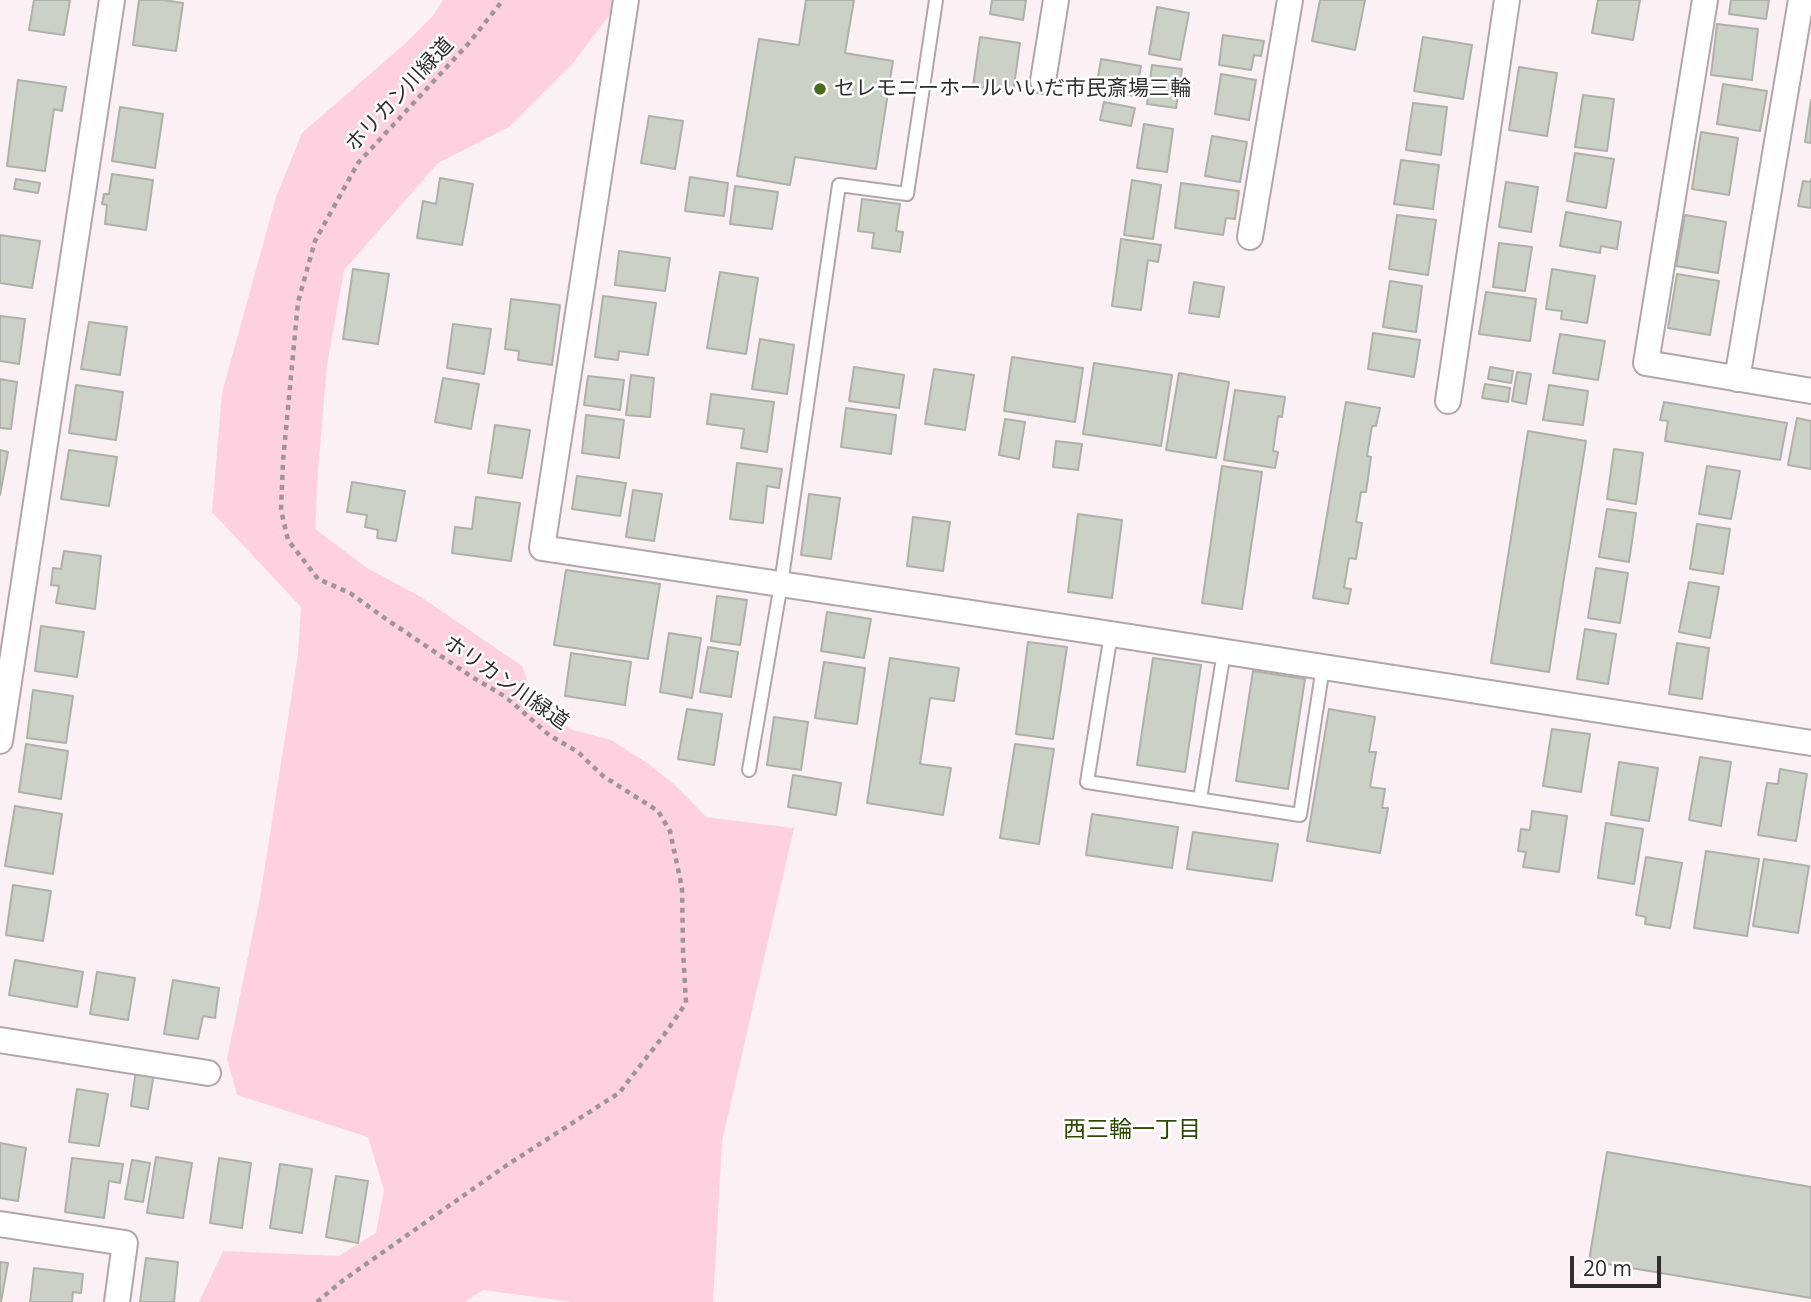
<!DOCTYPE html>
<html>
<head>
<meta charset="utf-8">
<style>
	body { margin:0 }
	#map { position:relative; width:1811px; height:1302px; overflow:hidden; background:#fbf0f3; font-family:"Open Sans",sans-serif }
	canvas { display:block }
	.scale { position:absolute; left:1570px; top:1256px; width:91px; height:32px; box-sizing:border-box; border:4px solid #312d2e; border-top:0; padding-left:9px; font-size:21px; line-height:24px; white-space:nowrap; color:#312d2e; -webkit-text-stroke:5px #fff; paint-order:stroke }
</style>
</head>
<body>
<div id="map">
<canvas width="1811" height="1302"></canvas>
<div class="scale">20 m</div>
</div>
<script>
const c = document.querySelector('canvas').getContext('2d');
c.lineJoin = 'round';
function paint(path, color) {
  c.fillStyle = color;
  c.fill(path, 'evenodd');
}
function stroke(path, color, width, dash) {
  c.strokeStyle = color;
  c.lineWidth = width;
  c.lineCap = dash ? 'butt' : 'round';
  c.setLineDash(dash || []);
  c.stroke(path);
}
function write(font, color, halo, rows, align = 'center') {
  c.font = font + ' "Open Sans","Noto Sans JP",sans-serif';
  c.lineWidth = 5;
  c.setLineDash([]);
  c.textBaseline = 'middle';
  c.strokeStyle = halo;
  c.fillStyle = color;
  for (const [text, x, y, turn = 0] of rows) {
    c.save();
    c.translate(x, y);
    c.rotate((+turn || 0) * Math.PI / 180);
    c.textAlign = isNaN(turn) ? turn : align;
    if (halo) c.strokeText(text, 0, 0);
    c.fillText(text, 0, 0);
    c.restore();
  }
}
paint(new Path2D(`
	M443,0H621L573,63L509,127L438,163L344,270L327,365L318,470L315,529L367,568L421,597L522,666L537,708L573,730L611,740L647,763L675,785L706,817L794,828L722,1141L713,1302H573L483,1290L465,1302H199L223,1251L339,1256L376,1233L384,1190L368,1137L237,1095L227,1059L260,898L298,654L301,607L212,512L222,393L276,197L302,133L407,42L433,16Z`), '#fed0e0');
const building = new Path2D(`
	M34,0H70L64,35L29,30Z
	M139,0H163L183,3L176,51L133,45Z
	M806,0H854L845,53L893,61L876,169L795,157L790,185L737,176L759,39L799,45Z
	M992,0H1026L1023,20L990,14Z
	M1320,0H1365L1355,50L1312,41Z
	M1598,0H1640L1633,40L1592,33Z
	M1731,0H1769L1766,19L1729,14Z
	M1157,7L1189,13L1180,60L1149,54Z
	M1717,24L1758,29L1752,80L1711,75Z
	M1223,35L1264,41L1261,56L1254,55L1251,70L1219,65Z
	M980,37L1020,43L1013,93L973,86Z
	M1423,37L1472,45L1463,99L1414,91Z
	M1101,59L1141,66L1135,96L1096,89Z
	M1152,65L1182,69L1176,108L1147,104Z
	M1519,67L1557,73L1547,136L1509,130Z
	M1221,74L1256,80L1249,120L1215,114Z
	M18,80L66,87L62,111L54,109L45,171L7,166Z
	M1723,84L1767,91L1760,131L1717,124Z
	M1583,95L1614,99L1607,151L1575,147Z
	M1811,100V143L1805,142Z
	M1104,102L1135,108L1131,126L1100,120Z
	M1413,103L1447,107L1441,155L1406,150Z
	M120,107L163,114L155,168L112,161Z
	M649,116L683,121L675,169L641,163Z
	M1144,124L1173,129L1167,172L1137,168Z
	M1701,132L1738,138L1729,195L1692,189Z
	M1212,136L1247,142L1240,182L1205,176Z
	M1575,153L1614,159L1606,208L1567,201Z
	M1401,160L1439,165L1433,209L1394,204Z
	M112,174L153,180L146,230L105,224L107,205L102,204L104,194H109Z
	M690,177L728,183L724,216L685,211Z
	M440,178L473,184L462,245L417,238L423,201L436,204Z
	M16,179L40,183L38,193L14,189Z
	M1811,179V208L1798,206L1803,181L1811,182Z
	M1132,180L1161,185L1153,239L1124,235Z
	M1506,182L1538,187L1531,232L1499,227Z
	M1181,183L1239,191L1235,219L1226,218L1223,235L1175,228Z
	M735,186L778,192L772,229L730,224Z
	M862,199L900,204L896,231L903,232L900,252L872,248L874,233L858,231Z
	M1566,212L1621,222L1617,249L1601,246L1600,253L1560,246Z
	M1397,215L1436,220L1428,275L1389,269Z
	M1685,215L1726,222L1718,273L1676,266Z
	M0,235L40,241L32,288L0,283Z
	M1121,239L1161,245L1158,262L1148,260L1141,310L1112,306Z
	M1499,243L1532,247L1525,291L1493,287Z
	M619,251L670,258L665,291L615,285Z
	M353,269L389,274L378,344L343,339Z
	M1552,269L1595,276L1587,323L1561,319L1562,311L1546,309Z
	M720,272L758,278L746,354L707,348Z
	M1677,274L1719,281L1710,335L1668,328Z
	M1390,281L1422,286L1416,332L1383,327Z
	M1194,282L1224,287L1219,317L1189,313Z
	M1486,292L1536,299L1530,341L1479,334Z
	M603,296L656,303L648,355L619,351L618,360L595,357Z
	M511,299L560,305L552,365L518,360L519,351L505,349Z
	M0,316L25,319L19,364L0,361Z
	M89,322L127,327L120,375L81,369Z
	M453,324L491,329L484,374L447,368Z
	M1373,333L1420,340L1414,377L1368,369Z
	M1560,334L1605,341L1598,380L1553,373Z
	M760,339L794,345L787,394L752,389Z
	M1012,357L1083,368L1075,422L1004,411Z
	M1094,363L1172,375L1161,446L1083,434Z
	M854,367L904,375L899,408L849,401Z
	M1490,367L1513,371L1511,383L1488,379Z
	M934,369L974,375L965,430L925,424Z
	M1517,372L1531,374L1526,404L1512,401Z
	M1179,373L1229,382L1216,458L1166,450Z
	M631,375L654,378L650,417L626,415Z
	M588,376L624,380L620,410L584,405Z
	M443,378L479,384L471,429L435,422Z
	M0,379L17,382L11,429L0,428Z
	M1485,384L1510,388L1508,402L1482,398Z
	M76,385L123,392L116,440L69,433Z
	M1549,385L1588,391L1583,425L1543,420Z
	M1235,390L1285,397L1282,417L1278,416L1273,451L1278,452L1275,468L1224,460Z
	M711,394L774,402L767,452L741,448L744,429L707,424Z
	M1346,402L1380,408L1376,426H1372L1367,456L1371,457L1366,492H1361L1356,522L1362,523L1356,559L1349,558L1344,588L1351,589L1348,604L1313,598Z
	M1664,402L1787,423L1780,460L1665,441L1668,421L1660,420Z
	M846,408L896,415L891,454L841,447Z
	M586,415L624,420L619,458L582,453Z
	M1797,418L1811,421V469L1788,465Z
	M1005,419L1025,422L1019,459L999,455Z
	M495,425L530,430L522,478L488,473Z
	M1528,431L1586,441L1549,672L1491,663Z
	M1056,441L1082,444L1078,470L1053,467Z
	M1614,449L1643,453L1636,504L1607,499Z
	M0,450L8,452L0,495Z
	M69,450L117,457L109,506L61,499Z
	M737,463L782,469L779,488L767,486L763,523L730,519Z
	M1222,466L1262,472L1242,609L1202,603Z
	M1707,466L1740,471L1731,519L1699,514Z
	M577,476L626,483L620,516L572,509Z
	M352,482L405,491L396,541L377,538L378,530L365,527L367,515L347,512Z
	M633,490L662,494L654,541L626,537Z
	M809,494L840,498L831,559L801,555Z
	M476,497L520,503L511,561L452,553L455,527L472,529Z
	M1607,509L1636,513L1629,562L1599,557Z
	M1078,514L1122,520L1112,598L1068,592Z
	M913,517L950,522L943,571L907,566Z
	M1697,524L1730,529L1723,574L1690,569Z
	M64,551L101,556L95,609L56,603L59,586L51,585L53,568L61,569Z
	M1596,568L1628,573L1620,623L1588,618Z
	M566,570L660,584L648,659L554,645Z
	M1689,582L1719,587L1710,638L1679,632Z
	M717,596L747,600L740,645L711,641Z
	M827,612L871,619L864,658L821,651Z
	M41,626L84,632L77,677L35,671Z
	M1585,629L1616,634L1608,684L1577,679Z
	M669,633L701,638L692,698L660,692Z
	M1028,642L1067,647L1053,739L1016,734Z
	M1677,643L1709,648L1702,699L1669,694Z
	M708,647L738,652L731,697L700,692Z
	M571,653L631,662L625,705L565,696Z
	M890,658L959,668L954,701L930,698L920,764L951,768L943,815L867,803Z
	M1153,658L1201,665L1185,772L1137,765Z
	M824,662L865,668L857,724L815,718Z
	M1253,671L1305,679L1288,789L1236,781Z
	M33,690L73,696L66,743L27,738Z
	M687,709L722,714L714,765L678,759Z
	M1329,709L1375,717L1369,752H1376L1370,787L1385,789L1382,808H1388L1380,853L1307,841Z
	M774,717L808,722L801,770L767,765Z
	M1552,729L1590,734L1581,792L1543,786Z
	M26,744L68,751L61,799L19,792Z
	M1015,744L1054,749L1039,844L1000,838Z
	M1700,757L1731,762L1721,826L1689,820Z
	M1619,762L1658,768L1649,821L1611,815Z
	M1780,769L1807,774L1796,841L1758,835L1767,783L1778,784Z
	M793,775L841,783L836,815L788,807Z
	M15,806L62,814L53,874L5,866Z
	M1532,811L1567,816L1559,872L1523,867L1526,852L1518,851L1521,829L1530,830Z
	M1092,814L1178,827L1172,868L1086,855Z
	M1606,823L1643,829L1634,884L1598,878Z
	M1193,832L1278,844L1272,881L1187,869Z
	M1706,851L1759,859L1747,936L1694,928Z
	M1646,857L1682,863L1670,928L1645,924L1646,917L1636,915Z
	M1764,859L1809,866L1798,933L1753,926Z
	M13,885L51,891L43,941L6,935Z
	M15,960L83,972L77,1007L9,995Z
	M97,972L135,978L128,1020L90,1014Z
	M173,980L219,988L215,1018L203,1016L198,1039L164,1034Z
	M136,1070L154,1073L148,1109L131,1106Z
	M77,1089L108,1094L99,1146L69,1142Z
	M0,1143L26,1148L18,1201L0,1198Z
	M1607,1152L1811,1187V1298L1589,1261Z
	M156,1157L192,1163L183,1218L147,1213Z
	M72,1158L123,1164L120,1183L109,1181L104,1218L65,1212Z
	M219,1158L251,1163L242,1228L210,1223Z
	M132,1160L150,1163L143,1202L125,1199Z
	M280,1164L312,1169L302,1233L270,1228Z
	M336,1176L368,1181L358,1243L326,1237Z
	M146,1258L178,1262L174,1302H140Z
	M0,1262L8,1263L1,1302H0Z
	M34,1268L83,1274L81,1293L73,1292L72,1302H30Z`);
paint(building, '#ccd1c8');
stroke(building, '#adb1a9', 2);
const lane = new Path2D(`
	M1111,634L1087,782L1300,815L1323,667
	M749,770L781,584L839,185L907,194L936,0
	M1200,799L1224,652`);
const street = new Path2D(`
	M626,0L542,548L1111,634L1811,743
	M1705,0L1646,363L1811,391
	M1043,81L1056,0
	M1250,237L1290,0
	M1737,379L1801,0
	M1448,401L1507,0
	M0,741L112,0
	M0,1040L208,1073
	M0,1224L125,1243L117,1302`);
stroke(lane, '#b1a6aa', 16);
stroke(street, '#b1a6aa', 28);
stroke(new Path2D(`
	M317,1302L342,1281L507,1165L619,1093L664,1035L686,1003L683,950L682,888L670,831L658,811L603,776L578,752L549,735L506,697L472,677L386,619L350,593L318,579L288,540L281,510L283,461L298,302L315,241L358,163L469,43L503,0`), '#9d9597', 4.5, [5, 5]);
stroke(lane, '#fff', 12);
stroke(street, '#fff', 24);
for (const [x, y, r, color] of [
	[820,89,7,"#4b6a1f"]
]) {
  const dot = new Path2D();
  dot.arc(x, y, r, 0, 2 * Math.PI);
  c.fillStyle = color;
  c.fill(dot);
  stroke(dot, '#fff', 2.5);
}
write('21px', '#312d2e', '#fff', [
	["セレモニーホールいいだ市民斎場三輪",834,89]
], 'left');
write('21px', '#312d2e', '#fff', [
	["ホリカン川緑道",400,95,-47],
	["ホリカン川緑道",506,683,35]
]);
write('23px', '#2f4a00', '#fff', [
	["西三輪一丁目",1132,1130]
]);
</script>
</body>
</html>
